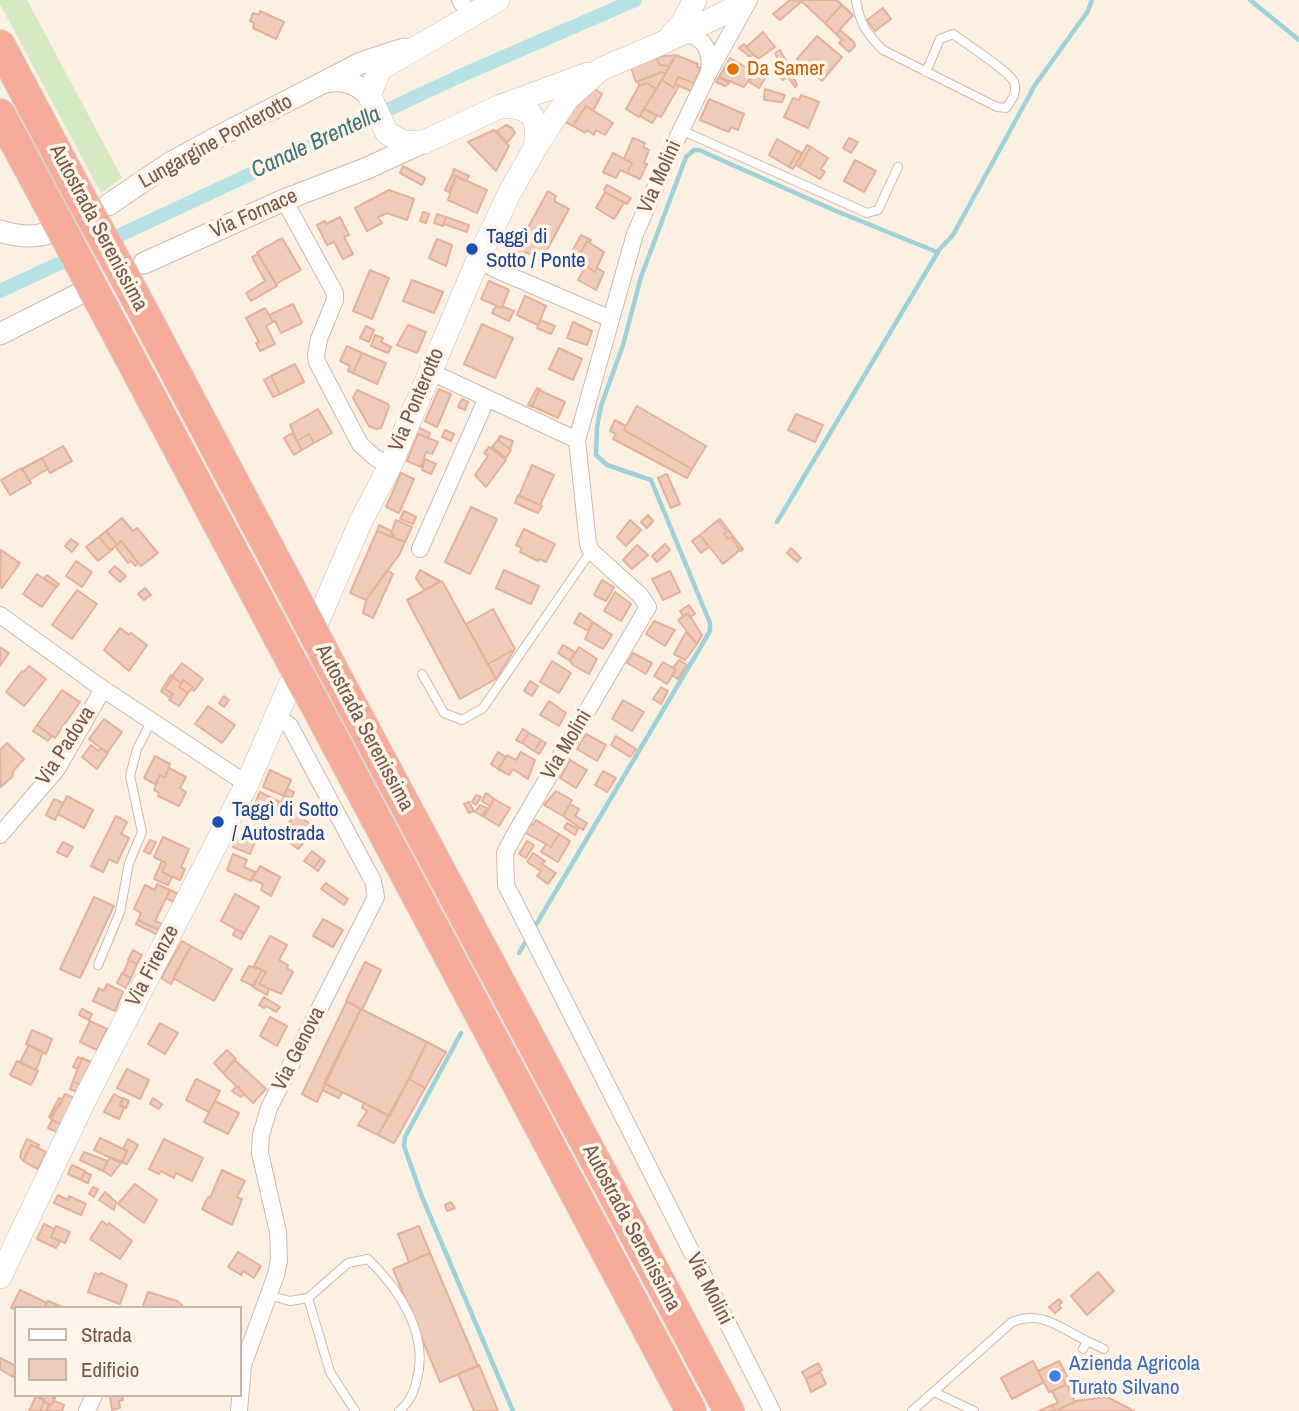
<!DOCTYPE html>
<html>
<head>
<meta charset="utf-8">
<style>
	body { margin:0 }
	#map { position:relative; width:1299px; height:1411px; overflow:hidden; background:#fcf0e3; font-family:"Archivo Narrow",sans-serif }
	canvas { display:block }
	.legend { position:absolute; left:14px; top:1306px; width:228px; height:91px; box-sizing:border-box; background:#fff5e9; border:2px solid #c7b5a9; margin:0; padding:9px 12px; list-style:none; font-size:21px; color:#745549 }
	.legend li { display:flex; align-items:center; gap:14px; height:35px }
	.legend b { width:35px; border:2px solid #c7b5a9 }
</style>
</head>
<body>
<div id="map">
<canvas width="1299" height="1411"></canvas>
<ul class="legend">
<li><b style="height:9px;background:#fff"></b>Strada</li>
<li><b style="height:19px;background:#f1ccba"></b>Edificio</li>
</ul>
</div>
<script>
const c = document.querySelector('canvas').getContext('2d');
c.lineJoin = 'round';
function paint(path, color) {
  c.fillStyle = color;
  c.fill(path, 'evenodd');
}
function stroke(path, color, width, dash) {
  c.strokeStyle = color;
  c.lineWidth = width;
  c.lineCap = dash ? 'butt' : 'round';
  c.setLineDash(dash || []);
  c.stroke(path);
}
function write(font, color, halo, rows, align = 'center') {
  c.font = font + ' "Archivo Narrow",sans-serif';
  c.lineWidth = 7;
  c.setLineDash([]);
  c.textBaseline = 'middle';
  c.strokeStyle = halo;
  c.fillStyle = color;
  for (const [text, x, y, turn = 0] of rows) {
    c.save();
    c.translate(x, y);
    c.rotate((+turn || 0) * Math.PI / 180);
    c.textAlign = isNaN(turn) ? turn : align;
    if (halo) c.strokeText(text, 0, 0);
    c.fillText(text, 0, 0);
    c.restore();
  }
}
paint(new Path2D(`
	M0,0H27L122,178L101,193L0,4Z`), '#d4e9c1');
stroke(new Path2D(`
	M1250,0L1299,40
	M777,522L938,252
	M534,928L710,631V623L651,480L607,465L596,455L597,427L601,406L623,345L641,277L686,157L694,150H699L836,211L937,252L953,235L1035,85L1088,11L1092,0
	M519,953L527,939
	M461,1033L405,1137L404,1146L422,1197L513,1411`), '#9dd2d7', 4.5);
stroke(new Path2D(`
	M103,243L460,76L635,0
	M0,291L78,255`), '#b7e2e5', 14);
const building = new Path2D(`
	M790,0L801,2L780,20L773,14Z
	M800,0H837L842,5L825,23Z
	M842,5L853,15L836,34L825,23Z
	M883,8L891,19L875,31L867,20Z
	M260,11L284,22L276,39L253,28L254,23L250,21L253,13L259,15Z
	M840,30L854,42L855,46L849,52L839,43L842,40L836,34Z
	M763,32L775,47L758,59L746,47Z
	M817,36L842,57L822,81L797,59Z
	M744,44L753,54L750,57L739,48Z
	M780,50L786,61L780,64L775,53Z
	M676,55L698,64L697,67L701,68L694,83L678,77L674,88L662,80Z
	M676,55L669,66L660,65L655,57Z
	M655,57L660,65L669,66L665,74L662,72L636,82L631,68Z
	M730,58L754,72L744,87L719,77Z
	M787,63L797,85L795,87L787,76L783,80L775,73Z
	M662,72L665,74L656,89L647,83L639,86L638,81Z
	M754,72L765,78L759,88L749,82Z
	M678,77L694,83L691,91L675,84Z
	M719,77L729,83L728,84L725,86L716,82Z
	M662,80L674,88L675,84L679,86L661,117L644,109Z
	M647,83L656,89L639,117L626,109L639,86Z
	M593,88L602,94L593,111L586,106L573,126L562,120Z
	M765,89L785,95L782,102L764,100Z
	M801,95L819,102L808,128L784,117L793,98L799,100Z
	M709,99L744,114L738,130L731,127L729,132L700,120Z
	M586,106L613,123L605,135L596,130L594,135L587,130L585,133L573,126Z
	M644,109L657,116L652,123L640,116Z
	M506,125L512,128L515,133L507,143L497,131Z
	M494,130L509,146L496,171L468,142Z
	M633,138L645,143L643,147L649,150L644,163L647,164L640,179L627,173L632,163L624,159Z
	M849,138L858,142L851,153L843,148Z
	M777,139L798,151L789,167L769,155Z
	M807,145L811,147L799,167L796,165Z
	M811,147L828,158L821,169L825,172L820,179L799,167Z
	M798,151L802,153L793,169L789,167Z
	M613,153L632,163L627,173L620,170L616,178L603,172Z
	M855,160L876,171L864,192L844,181Z
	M403,166L425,178L422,185L400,173Z
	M454,169L469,176L466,181L452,175Z
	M452,175L456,176L449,192L445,190Z
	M456,176L487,190L477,213L448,200Z
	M607,185L631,198L627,204L605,192L604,190Z
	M389,190L414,199L407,220L387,213L378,217L382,223L367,231L355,208Z
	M548,191L556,196L554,201L569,209L541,261L526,252L524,256L515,251Z
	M605,192L624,203L614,219L596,208Z
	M423,212L429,214L426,223L420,221Z
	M437,214L446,217L443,226L434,223Z
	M340,217L349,235L344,237L353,254L343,259L334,242L327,245L317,225L325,221L326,224Z
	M446,217L469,225L467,232L444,224Z
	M581,235L591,240L590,242L587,241L576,261L569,257Z
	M282,238L301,270L276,284L257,252Z
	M437,239L452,245L446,266L429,258Z
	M587,241L604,252L595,272L577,260Z
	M258,254L277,286L251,301L246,293L265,281L252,257Z
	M586,266L595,272L597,268L604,272L596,290L578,280Z
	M370,270L389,278L372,319L353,311Z
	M412,280L443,292L434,313L403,301Z
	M489,281L509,290L502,308L481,299Z
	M525,296L546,306L538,325L517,315Z
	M293,304L302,323L281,333L275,321L273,322L269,315Z
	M496,306L502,308V306L514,311L509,321L492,313Z
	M265,308L273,322L266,326L275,344L260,351L256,343L259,342L246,318Z
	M540,320L555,326L551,334L537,328Z
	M573,322L592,331L587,345L567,338Z
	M482,324L513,338L495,378L464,364Z
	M408,325L426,332L417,353L397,345Z
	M366,326L374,330L369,342L360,338Z
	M375,335L383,338L381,342L391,347L388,353L371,346Z
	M347,346L362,353L353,373L348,371L350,366L340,361Z
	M559,348L582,359L573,380L549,369Z
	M362,353L386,363L377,384L353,373Z
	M295,364L304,382L280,394L271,376Z
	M271,376L280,394L273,397L264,380Z
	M537,388L540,389L532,407L528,405Z
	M439,389L451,394L437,427L425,421Z
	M357,390L388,404L389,407L381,428L376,429L369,426L353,398Z
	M539,390L565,402L558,418L532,406Z
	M462,399L468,402L465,410L458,407Z
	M637,406L706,446L692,469L624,430Z
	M318,409L332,433L314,443L309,434L297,441L290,425Z
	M796,414L823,425L815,442L788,430Z
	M615,420L626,426L624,430L692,469L687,478L613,439L616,434L610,431Z
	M417,427L430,433L428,438L415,433Z
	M445,430L454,434L451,441L442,437Z
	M292,433L302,450L294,455L284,438Z
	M309,434L314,443L302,450L297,441Z
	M418,434L438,442L432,454L426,452L421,467L407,461Z
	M500,436L513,441L510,449L498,440Z
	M498,440L511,450L506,458L492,447Z
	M63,446L72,461L50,473L42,458Z
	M489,447L506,460L486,487L475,475L488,456L484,453Z
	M42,458L48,469L29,480L22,469Z
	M425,459L436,464L431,474L422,470Z
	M532,465L554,475L540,505L519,496Z
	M22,468L31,483L10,495L1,480Z
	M401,473L414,479L399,513L386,507Z
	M667,474L680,504L671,508L658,478Z
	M518,495L542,506L538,513L515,503Z
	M471,507L497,519L470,574L445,562Z
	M404,511L416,517L413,524L400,519Z
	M648,515L653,521L647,528L641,522Z
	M122,518L133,531L137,528L158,553L141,566L121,541L117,545L106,531Z
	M720,519L743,549L741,551L731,537L728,539L724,534L727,532L718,520Z
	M396,520L412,527L405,542L395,538L391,533Z
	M630,520L641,530L626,546L617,537Z
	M718,520L727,532L724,534L728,539L731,537L740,550L723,564L700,535Z
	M379,525L391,531L395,538L377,531Z
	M524,529L555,544L546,562L539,559L538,561L520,552L522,548L516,545Z
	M106,531L117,545L110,550L99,537Z
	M377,531L405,542L399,555L366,600L350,593Z
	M101,535L99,537L110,550L113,549L98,561L86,547Z
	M700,535L709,547L701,553L692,541Z
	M71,539L78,544L72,552L65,546Z
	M121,541L138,563L135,566L131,561L128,563L115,546Z
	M665,544L670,550L657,562L652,556Z
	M637,545L648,555L632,569L623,560Z
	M791,548L801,558L797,562L787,553Z
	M1,550L20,563L2,588L0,587Z
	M76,561L92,572L82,587L66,576Z
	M115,566L126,576L120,582L109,572Z
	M387,570L393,574L373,618L363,613L366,600Z
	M420,570L440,581L424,590L416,578Z
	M504,570L539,586L531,604L496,588Z
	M670,571L680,592L663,600L652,579Z
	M37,574L56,587L42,607L23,594Z
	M47,575L59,584L57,587L44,578Z
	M602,580L614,587L606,601L594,595Z
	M442,581L496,679L460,699L407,600Z
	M145,588L151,595L144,600L138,594Z
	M77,590L97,604L72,639L52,625Z
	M615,592L631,604L621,621L604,611Z
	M689,605L695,614L690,617L688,613L683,616L680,611Z
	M493,609L515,649L488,664L466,624Z
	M580,613L593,622L588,631L574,623Z
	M688,613L702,635L697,644L678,620Z
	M654,621L675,630L665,646L646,634Z
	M593,622L612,635L603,649L585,639Z
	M120,628L129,635L131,633L147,645L129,671L104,650Z
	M686,632L697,644L685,660L674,654Z
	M563,645L575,652L570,661L558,653Z
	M0,647L9,653L0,666Z
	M579,647L597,659L589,674L573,665L570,661Z
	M515,649L496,679L488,664Z
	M633,653L652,663L646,674L627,663Z
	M679,660L687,665L678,679L672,675L676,670L673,668Z
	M552,661L571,673L559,693L540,682Z
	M663,662L676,670L667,684L654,676Z
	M182,663L203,679L194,691L191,689L193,687L183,680L181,683L172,676Z
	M29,666L46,679L24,706L6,692L22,671L24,672Z
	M171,675L173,677L165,689L173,694L170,698L161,691Z
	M173,677L181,683L179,687L188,693L179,706L169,700L173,694L165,689Z
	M183,680L193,687L188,693L179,687Z
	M530,681L538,686L532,696L524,691Z
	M661,687L668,691L661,704L653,699Z
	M62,690L80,702L55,738L37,725Z
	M224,696L229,700L224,707L219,703Z
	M623,700L644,712L632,731L612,719Z
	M549,701L566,713L559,726L540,715Z
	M208,706L235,725L222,743L195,724Z
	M104,719L122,732L107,753L89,739Z
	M37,725L52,736L48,741L33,731Z
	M523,729L529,733L522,743L516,740Z
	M529,733L541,740L534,751L522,743Z
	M586,734L606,745L597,761L577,749Z
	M616,736L636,749L630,757L611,745Z
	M541,740L546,743L539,754L534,751Z
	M7,743L24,759L14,770L12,777L1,787L0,750Z
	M91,745L99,751L101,748L108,753L97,769L82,757Z
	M498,752L506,757L498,769L491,764Z
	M521,752L535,760L528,779L513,769L509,775L498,769L507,755L516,760Z
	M155,756L170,764L165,778L160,775L155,784L144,778Z
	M570,760L587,770L576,788L560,778Z
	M169,768L186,777L180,788L186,792L179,806L158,796L159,793L154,790L160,775L165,778Z
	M270,770L291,780L284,796L263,787Z
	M603,771L616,778L607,792L595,785Z
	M287,789L294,792L291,799L284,795Z
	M556,791L572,800L563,816L544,805Z
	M260,792L280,802L273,817L253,808Z
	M486,793L494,799L490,806L482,801Z
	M284,795L293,799L290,805L282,801Z
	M476,795L481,797L476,805L472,802Z
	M67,796L93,810L84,828L58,814Z
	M54,799L63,803L55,820L46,815Z
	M494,799L510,808L499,826L484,817Z
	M469,802L474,811L469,813L464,804Z
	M570,804L579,809L575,816L587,823L583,830L563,816Z
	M480,805L487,808L482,816L475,812Z
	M299,809L306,814L302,818L314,827L302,841L285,828Z
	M116,816L127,822L121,834L129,838L117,863L109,859L103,872L91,866Z
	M536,820L559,834L551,847L524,832L529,823L533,825Z
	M567,823L578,829L575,835L564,828Z
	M285,828L304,842L298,849L280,835Z
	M250,830L258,834L250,854L233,847L236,839L245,842Z
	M559,834L570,841L558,862L541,852L546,844L551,847Z
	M163,837L189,849L181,867L185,869L180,880L162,872L166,863L154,857Z
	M150,840L156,842L150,854L144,851Z
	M527,841L534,845L526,858L519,854Z
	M63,842L73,847L67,857L57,852Z
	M312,851L321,858L314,868L304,861Z
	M533,853L545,861L542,864L556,873L548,884L537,876L541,871L527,862Z
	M233,854L247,860L244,867L255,872L251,881L227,870Z
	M321,858L325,861L318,871L314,868Z
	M162,861L166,863L162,872L172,877L168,885L154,879Z
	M260,866L280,877L271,896L261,890L263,884L252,879Z
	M326,883L348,899L344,905L321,889Z
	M157,884L170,890L155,921L162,924L159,930L138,920L141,913L134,909L145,885L155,890Z
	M170,890L178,894L174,902L166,898Z
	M235,894L259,907L244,934L221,921Z
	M94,897L114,906L80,978L60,969Z
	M323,919L343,930L333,947L313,936Z
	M138,920L160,931L158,935L136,924Z
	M236,929L244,933L241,939L233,935Z
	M270,936L287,945L279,960L288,965L287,968L293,972L281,994L259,984L266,972L254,966Z
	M182,941L191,946L171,984L161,978Z
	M191,946L232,969L214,1001L173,978Z
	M133,950L142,955L137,964L128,960Z
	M129,960L137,964L131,978L123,974Z
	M365,962L381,970L362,1010L346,1001Z
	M249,966L262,970L253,986L241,980Z
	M262,970L266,972L259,984L269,989L267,995L253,987Z
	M122,973L131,978L126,988L117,983Z
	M107,984L123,992L115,1011L93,1001L99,988L104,991Z
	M264,997L280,1007L276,1012L266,1006L264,1008L259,1005Z
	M347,1001L361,1009L317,1102L302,1094Z
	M82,1009L92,1014L89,1020L79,1015Z
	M361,1009L427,1042L390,1116L324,1083Z
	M270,1017L287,1026L277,1046L260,1036Z
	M90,1021L107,1029L97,1050L80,1042Z
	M160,1023L178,1033L165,1054L148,1044Z
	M32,1030L52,1039L46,1054L26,1044Z
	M427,1042L446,1052L425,1088L409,1079Z
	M29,1045L43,1052L36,1070L20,1062Z
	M227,1050L236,1059L223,1073L214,1063Z
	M78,1057L82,1059L78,1069L73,1067Z
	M82,1058L91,1062L80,1085L73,1081Z
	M235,1060L266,1089L253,1103L223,1073Z
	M17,1061L38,1071L31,1085L10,1075Z
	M127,1069L149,1080L140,1099L117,1088Z
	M196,1079L220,1091L209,1112L186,1100Z
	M409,1079L425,1088L394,1143L378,1135Z
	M73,1081L80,1085L77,1092L70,1089Z
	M325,1084L342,1092L339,1098L322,1090Z
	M237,1086L242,1091L244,1094L241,1097L232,1091Z
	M65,1094L74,1098L63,1125L51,1119Z
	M114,1094L123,1099L120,1105L124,1108L119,1119L104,1112Z
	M59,1098L63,1100L59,1107L57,1106L51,1118L49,1117Z
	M123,1098L129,1101L126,1108L120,1105Z
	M153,1098L162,1104L159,1109L150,1104Z
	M215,1101L239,1113L228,1134L204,1122Z
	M364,1103L389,1116L378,1135L358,1125L367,1111L362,1108Z
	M52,1120L63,1125L59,1133L48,1128Z
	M100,1138L127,1151L121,1163L94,1150Z
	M27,1139L39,1145L38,1148L31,1145L23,1161L20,1157L21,1152Z
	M128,1139L138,1145L127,1164L122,1162L127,1151L123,1149Z
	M164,1139L203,1158L192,1181L176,1173L174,1178L161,1171L159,1174L149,1169Z
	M31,1145L46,1152L38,1169L23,1161Z
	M84,1152L107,1161L103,1171L80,1160Z
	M110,1157L122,1162L111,1176L103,1171Z
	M72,1165L85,1171L81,1180L68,1174Z
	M222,1170L245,1181L237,1197L242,1199L232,1225L202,1209L208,1197L210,1198Z
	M85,1172L91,1175L88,1183L81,1180Z
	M135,1184L157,1200L144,1223L118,1204Z
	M93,1187L98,1189L94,1197L89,1194Z
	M105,1192L116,1202L114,1210L99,1200Z
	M58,1195L68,1200L69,1196L86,1204L81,1215L54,1203Z
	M451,1202L455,1208L447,1211L445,1205Z
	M102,1221L107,1225L109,1223L132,1241L120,1259L90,1239Z
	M44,1224L54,1229L51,1237L60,1241L56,1248L37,1239Z
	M56,1226L70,1232L65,1243L51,1237Z
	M419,1226L430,1253L409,1262L398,1234Z
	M238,1252L261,1266L254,1278L243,1271L241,1275L228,1267Z
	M430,1253L478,1366L440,1382L393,1269Z
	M1098,1272L1114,1291L1087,1315L1071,1296Z
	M95,1273L100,1275L101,1273L127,1285L120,1304L88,1292Z
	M20,1290L47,1303L44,1308H16V1310L11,1308Z
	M148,1292L177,1301L182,1305L181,1308H142Z
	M1059,1299L1062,1302L1059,1305L1061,1308L1055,1313L1049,1307Z
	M48,1301L60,1306L44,1308Z
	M0,1358L16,1366L13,1377L0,1369Z
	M1033,1361L1044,1382L1012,1399L1001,1378Z
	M1059,1361L1064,1370L1059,1372L1066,1385L1049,1392L1038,1371Z
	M818,1363L822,1370L806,1379L802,1372Z
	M479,1365L498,1411H474L458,1374Z
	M1064,1370L1070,1382L1066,1385L1059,1372Z
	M820,1372L826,1384L811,1392L806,1379Z
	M1067,1384L1075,1402L1055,1411L1052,1405L1058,1403L1052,1391Z
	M49,1395L55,1398L51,1405L36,1396Z
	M122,1395L123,1400L119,1401L120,1408L112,1410L110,1396Z
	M36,1396L45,1400L44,1402L40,1411H29Z
	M1107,1397L1134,1411H1056L1076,1401Z
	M54,1401L64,1405L62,1411H46Z
	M44,1402L49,1404L46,1411H40Z
	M1052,1405L1055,1411H1039Z`);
paint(building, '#f1ccba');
stroke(building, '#e4b19b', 2);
const service = new Path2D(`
	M856,0C860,24 866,33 883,50L997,107L1006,108C1011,101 1018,92 1014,82C1009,71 965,43 953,34L940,39L926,72
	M681,130L867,213L878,210L898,167
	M422,674L444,713L462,720L483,708L591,551
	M98,965L120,912L129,863L142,832L130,776L137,749L151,722
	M268,1295L290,1301L308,1298L348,1263L368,1259C399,1289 429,1334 417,1379C414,1392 410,1402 399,1411
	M308,1298L330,1372L355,1411
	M1087,1341L1104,1349
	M934,1392L974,1411
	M912,1411L1012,1322C1042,1310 1060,1328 1087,1341L1083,1349`);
const minor = new Path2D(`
	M460,0L470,16
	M679,35C703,32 712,51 709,72L749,0
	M709,72L674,145L635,234L577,440L588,544L591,551L640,595L648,607L515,834L505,853L506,885L772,1411
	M284,200L335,293V300L319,339L316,355L317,362L360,444L374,457L390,466
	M478,260L497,270L611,319
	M429,371L577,440
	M420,549L487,398
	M0,615L103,689L247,784
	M0,835L57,769L103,689
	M87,1411L94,1395
	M239,1411L243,1365L276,1275L279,1260L278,1232L260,1153L261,1135L269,1108L376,897L373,881L290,726L277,716`);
const tertiary = new Path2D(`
	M326,82C344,78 355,83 369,95
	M108,205L170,163L229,131L361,63L404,49
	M0,231C15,236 29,238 45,234
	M144,263L284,200L365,169L424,142
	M0,334L77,295`);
const secondary = new Path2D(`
	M498,0L380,69L369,95L387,133L403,142H424L501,106L588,74
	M673,33L681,25L695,0
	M501,106C533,107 540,117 535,148
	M0,1277L88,1093L247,784L361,521L390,466L478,260L510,192L535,148L567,99L601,69L660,44L729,11L743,0`);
const motorway = new Path2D(`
	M0,45L81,198
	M0,114L54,215
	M98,298L279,638
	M136,298L289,586
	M332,668L729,1411
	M317,708L691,1411`);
stroke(service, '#cfb9ac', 10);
stroke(minor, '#cfb9ac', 18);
stroke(tertiary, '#cfb9ac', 23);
stroke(secondary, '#d2b9a9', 24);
stroke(motorway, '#d8cfcc', 32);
stroke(service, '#fff', 8);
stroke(minor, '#fff', 16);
stroke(tertiary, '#fff', 21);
stroke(secondary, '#fff', 23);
stroke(motorway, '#f6ab99', 30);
const motorwayBridge = new Path2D(`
	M81,198L136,298
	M54,215L98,298
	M289,586L332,668
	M279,638L317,708`);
stroke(motorwayBridge, '#d8cfcc', 32, []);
stroke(motorwayBridge, '#f6ab99', 30);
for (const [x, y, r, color] of [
	[733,69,7,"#e8710a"],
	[472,249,7,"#1a4fb4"],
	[218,822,7,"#1a4fb4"],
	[1055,1376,7,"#3f7fe0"]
]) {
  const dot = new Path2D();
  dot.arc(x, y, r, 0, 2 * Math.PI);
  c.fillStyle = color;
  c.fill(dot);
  stroke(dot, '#fff5e9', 2.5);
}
write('21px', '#c56008', '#fff5e9', [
	["Da Samer",747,69]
], 'left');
write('21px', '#745549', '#fff5e9', [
	["Lungargine Ponterotto",216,142,-29],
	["Via Molini",660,177,-66],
	["Via Fornace",254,214,-24],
	["Autostrada Serenissima",98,228,62],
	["Via Ponterotto",417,400,-67],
	["Autostrada Serenissima",364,728,62],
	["Via Molini",567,745,-59],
	["Via Padova",66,746,-57],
	["Via Firenze",153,966,-62],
	["Via Genova",299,1049,-63],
	["Autostrada Serenissima",631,1228,62],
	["Via Molini",709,1289,63]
]);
write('21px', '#164399', '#fff5e9', [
	["Taggì di",486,237],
	["Sotto / Ponte",486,261],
	["Taggì di Sotto",232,810],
	["/ Autostrada",232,834]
], 'left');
write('21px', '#366cbe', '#fff5e9', [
	["Azienda Agricola",1069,1364],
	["Turato Silvano",1069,1388]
], 'left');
write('italic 23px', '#3c7479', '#fff5e9', [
	["Canale Brentella",316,143,-25]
]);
</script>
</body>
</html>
